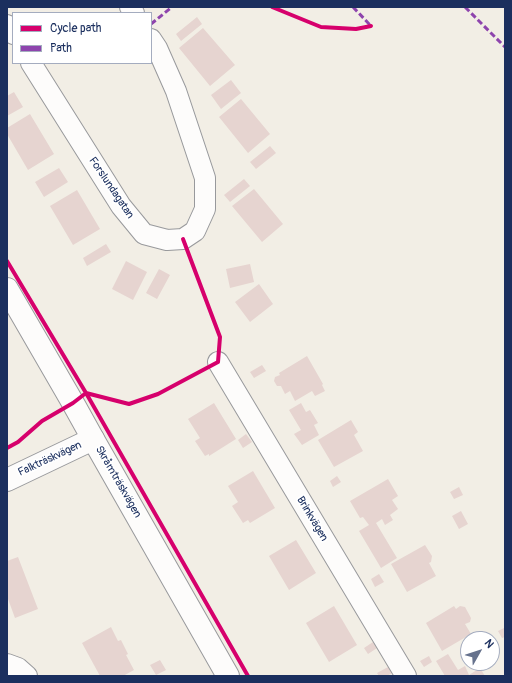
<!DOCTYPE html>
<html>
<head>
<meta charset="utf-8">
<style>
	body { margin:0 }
	#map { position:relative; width:512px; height:683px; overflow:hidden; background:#f2eee5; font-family:Pangolin,sans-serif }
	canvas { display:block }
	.frame { position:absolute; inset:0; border:8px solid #1b2f5e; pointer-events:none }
	.legend { position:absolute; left:12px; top:12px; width:140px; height:52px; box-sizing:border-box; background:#fff; border:1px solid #a4acbf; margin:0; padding:5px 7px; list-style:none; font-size:12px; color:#1b2f5e }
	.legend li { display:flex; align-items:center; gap:8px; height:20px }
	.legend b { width:20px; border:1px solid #a4acbf }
	.north { position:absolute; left:460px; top:631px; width:40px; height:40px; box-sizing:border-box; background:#fff; border:1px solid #a4acbf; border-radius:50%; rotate:51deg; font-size:11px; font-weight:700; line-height:16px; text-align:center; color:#1b2f5e }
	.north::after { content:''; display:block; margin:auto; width:14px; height:18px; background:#66728d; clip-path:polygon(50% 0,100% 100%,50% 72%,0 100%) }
</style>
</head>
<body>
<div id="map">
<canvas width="512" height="683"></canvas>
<div class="frame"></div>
<ul class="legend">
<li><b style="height:5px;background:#d6006c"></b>Cycle path</li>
<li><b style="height:5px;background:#8e44ad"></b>Path</li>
</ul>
<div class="north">N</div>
</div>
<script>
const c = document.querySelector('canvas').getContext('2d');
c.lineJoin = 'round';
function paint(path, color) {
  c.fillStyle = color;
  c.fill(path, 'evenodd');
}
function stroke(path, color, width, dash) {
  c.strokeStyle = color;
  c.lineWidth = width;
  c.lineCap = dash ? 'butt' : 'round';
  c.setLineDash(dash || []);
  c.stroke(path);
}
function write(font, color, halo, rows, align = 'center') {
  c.font = font + ' Pangolin,sans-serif';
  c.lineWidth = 3.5;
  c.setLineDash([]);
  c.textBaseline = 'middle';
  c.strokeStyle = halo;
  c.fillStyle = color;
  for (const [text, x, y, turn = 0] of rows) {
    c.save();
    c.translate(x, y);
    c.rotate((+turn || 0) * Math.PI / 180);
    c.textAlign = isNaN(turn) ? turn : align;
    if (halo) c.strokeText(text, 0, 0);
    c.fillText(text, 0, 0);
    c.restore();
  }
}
paint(new Path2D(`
	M197,17L202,24L181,41L176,34Z
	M203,28L235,65L210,86L179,48Z
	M231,80L241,93L221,109L211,95Z
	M14,92L23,107L7,116V96Z
	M241,99L270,134L248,153L219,117Z
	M30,114L54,154L28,170L7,134V128Z
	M270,146L276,153L256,169L250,162Z
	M59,168L68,182L44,197L35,182Z
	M244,179L250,186L230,202L224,195Z
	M254,189L283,224L262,242L232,206Z
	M77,190L100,229L73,245L50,206Z
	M106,244L111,252L87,266L83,258Z
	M126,261L147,272L133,300L112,289Z
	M250,264L254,282L230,288L226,269Z
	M159,269L170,275L157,299L146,293Z
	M259,284L273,304L250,322L235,302Z
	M307,356L323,384L322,385L325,391L315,396L312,391L295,401L290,391L285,394L281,386H277L274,381L275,377L280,375L279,373Z
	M262,365L266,371L254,378L250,372Z
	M214,403L236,439L209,456V454L205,456L195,441L200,438L188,419Z
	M301,403L306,412L310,410L318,423L314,425L319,435L302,445L294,434L301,430L289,410Z
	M351,420L358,432L354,435L363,451L334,467L318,440Z
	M246,434L252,442L243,448L238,440Z
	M253,471L275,508L250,523L248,520L243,523L232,506L238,502L228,486Z
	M337,476L341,482L333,487L330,481Z
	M388,479L398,496L392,500L398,509L390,515L393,520L385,525L382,519L376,523L397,558L381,568L359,531L369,525L363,517L360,518L350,501Z
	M459,487L463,495L454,499L450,492Z
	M461,511L468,524L459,529L452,516Z
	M296,540L316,573L289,590L269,556Z
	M425,545L432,556L431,562L429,563L436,576L407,592L391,564Z
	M18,557L38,609L15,618L8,599H7V561Z
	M379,574L384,582L375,587L371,579Z
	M334,606L357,645L329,662L306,623Z
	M454,606L456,609L460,606L465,607L471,618L470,622L465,624L471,634L442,651L426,623Z
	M111,627L118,641L121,640L128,654L126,655L134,670L123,676H100L82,643Z
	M504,628L505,629V637L502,638L498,631Z
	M373,642L377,648L368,654L364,648Z
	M448,654L458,670L465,666L469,675L480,668L485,676H445L436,661Z
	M429,656L432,662L424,667L420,661Z
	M160,660L166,670L156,675L150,665Z
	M388,667L392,673L387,676H379L377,673Z`), '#e6d4d0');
const minor = new Path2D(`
	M130,7L134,13
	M7,25L13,34
	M31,63L121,206L144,234L167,240L183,239L195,231L205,209V178L176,91L157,48L151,39
	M218,362L406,676
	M7,664L18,668L27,676`);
const tertiary = new Path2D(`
	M7,480L93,439`);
const secondary = new Path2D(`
	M7,289L73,403L93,439L228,676`);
stroke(minor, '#98999c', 22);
stroke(tertiary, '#98999c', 24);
stroke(secondary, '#98999c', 24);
stroke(minor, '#fdfcfb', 20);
stroke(tertiary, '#fdfcfb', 22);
stroke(secondary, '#fdfcfb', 22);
stroke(new Path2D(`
	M353,7L371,26H369
	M465,7L505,47
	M151,24L172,7`), '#8e44ad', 3, [6, 3]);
stroke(new Path2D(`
	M272,7L321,27L356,29L371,26
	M7,261L86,393L248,676
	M86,393L129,404L158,394L218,362L220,337L183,239
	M7,448L18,442L42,421L73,403L86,393`), '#d6006c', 4);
write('11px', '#1b2f5e', '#fff', [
	["Forslundagatan",111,188,56],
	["Falkträskvägen",50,459,-25],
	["Skråmträskvägen",118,482,60],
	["Brinkvägen",312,519,59]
]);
</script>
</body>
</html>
